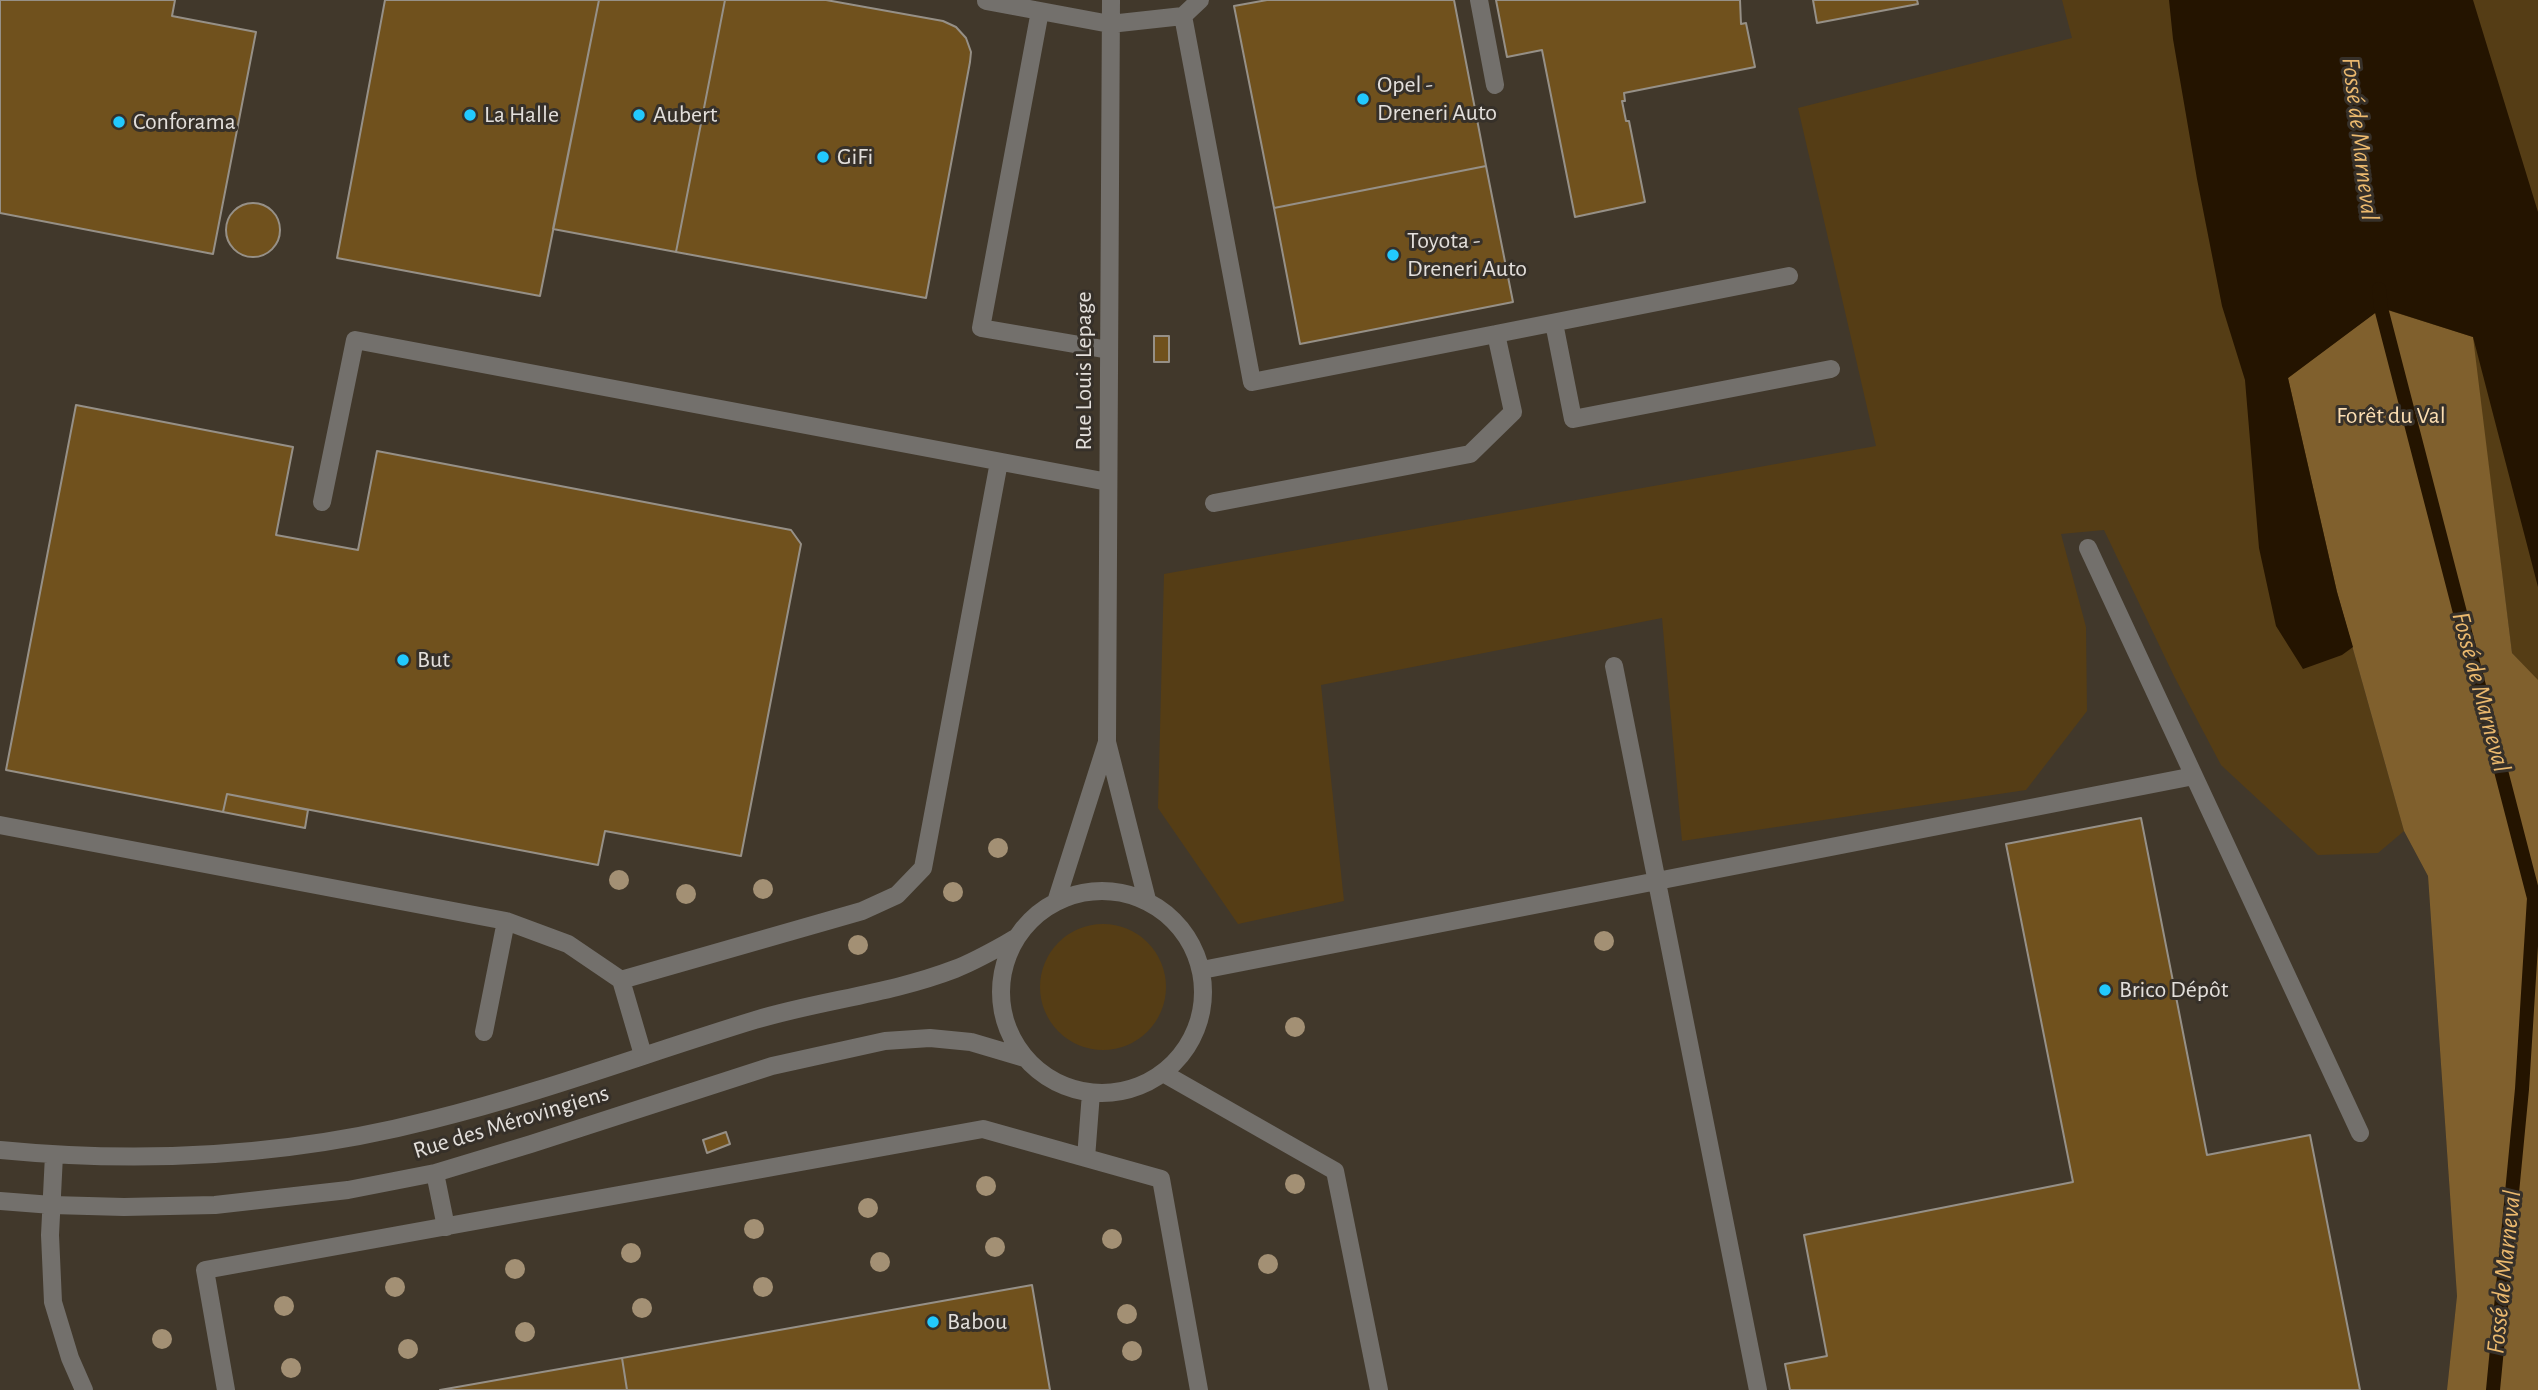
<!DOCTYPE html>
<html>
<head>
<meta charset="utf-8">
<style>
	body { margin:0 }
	canvas { display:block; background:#363029 }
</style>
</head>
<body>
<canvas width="2538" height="1390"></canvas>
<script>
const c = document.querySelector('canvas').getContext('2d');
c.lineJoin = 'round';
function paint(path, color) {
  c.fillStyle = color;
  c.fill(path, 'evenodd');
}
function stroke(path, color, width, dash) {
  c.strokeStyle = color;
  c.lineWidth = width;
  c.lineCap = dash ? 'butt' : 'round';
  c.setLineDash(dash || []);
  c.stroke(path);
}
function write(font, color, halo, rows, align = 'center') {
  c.font = font + ' "Alegreya Sans",sans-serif';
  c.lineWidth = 6;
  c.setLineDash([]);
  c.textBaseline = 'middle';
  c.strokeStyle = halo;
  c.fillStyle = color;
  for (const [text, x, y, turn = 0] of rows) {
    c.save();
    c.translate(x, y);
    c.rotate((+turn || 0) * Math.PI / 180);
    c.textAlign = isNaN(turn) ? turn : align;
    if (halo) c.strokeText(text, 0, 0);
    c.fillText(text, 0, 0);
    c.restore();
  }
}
paint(new Path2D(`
	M0,0H2538L2337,592L2404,831L2428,876L2457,1296L2447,1390H0Z`), '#41382b');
paint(new Path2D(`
	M2062,0H2538V681L2512,653L2472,337L2337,592L2404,831L2378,853L2318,855L2221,765L2174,676L2104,530L2061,534L2086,627L2087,711L2026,790L1682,841L1662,618L1321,685L1344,901L1238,924L1158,808L1164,574L1876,446L1798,108L2072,38Z
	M1040 987a63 63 0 1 1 126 0a63 63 0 1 1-126 0Z`), '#553d15');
paint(new Path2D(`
	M2381,308L2473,337L2512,653L2538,680V1390H2447L2457,1296L2428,876L2404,831L2337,592L2288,378Z`), '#80602d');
paint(new Path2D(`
	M2169,0H2473L2538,212V587L2473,337L2382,308L2288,378L2337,592L2353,647L2342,655L2303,669L2276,626L2259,548L2245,380L2222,306L2197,179L2173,39Z`), '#241400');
stroke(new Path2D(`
	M2379,289L2381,308L2534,898L2522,1089L2493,1390`), '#241400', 14);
const building = new Path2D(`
	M0,0H175L172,16L256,32L213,254L0,213Z
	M385,0H599L540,296L337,258Z
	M599,0H725L676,252L553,229Z
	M725,0H826L943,21L956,27L966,38L971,52L970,62L926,298L676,252Z
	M1267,0H1454L1486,166L1274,208L1234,6Z
	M1496,0H1740L1741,24L1746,23L1755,67L1624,93L1625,101H1622L1626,121H1629L1645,202L1575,217L1542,50L1507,57Z
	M1813,0H1917L1918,4L1817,23Z
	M1486,166L1513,302L1300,344L1274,208Z
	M226 230a27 27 0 1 1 54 0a27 27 0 1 1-54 0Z
	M1154,336H1169V362H1154Z
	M76,405L293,447L276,535L358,550L377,451L791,530L801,544L741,856L605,831L598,865L227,794L223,812L6,770Z
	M227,794L308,810L305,828L223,812Z
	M2141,818L2207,1155L2310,1135L2360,1390H1790L1785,1364L1827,1356L1804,1235L2073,1182L2006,844Z
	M726,1132L730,1144L707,1153L703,1140Z
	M1032,1285L1050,1390H627L622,1358Z
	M622,1358L627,1390H440Z`);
paint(building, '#70511d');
stroke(building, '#969087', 2);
stroke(new Path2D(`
	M1111,0L1107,742L1147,900
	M1200,0L1183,16L1252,382L1496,334L1513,412L1470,454L1214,503
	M1479,0L1495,85
	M986,1L1110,24L1183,16
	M1040,11L981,328L1109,350
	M1554,323L1573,419L1831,369
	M1496,334L1789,276
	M322,502L355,340L1108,482
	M1614,666L1758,1390
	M2194,776L2360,1133
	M0,825L506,921L568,944L621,980L643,1055
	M1001 992a101 101 0 1 1 202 0a101 101 0 1 1-202 0Z
	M1056,902L1107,742
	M1202,970L2194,776L2088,548
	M621,980L862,911L897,895L923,868L999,462
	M484,1032L506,921
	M1163,1073L1335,1171L1379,1390
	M0,1150C144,1164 291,1156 431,1120C541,1093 647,1053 755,1020C821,1000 890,994 955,969C976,961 996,949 1016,938
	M54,1155L50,1235L53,1302L70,1358L84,1390
	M1086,1158L1091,1093
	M435,1173L446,1227
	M0,1201L52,1205L124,1207L215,1205L348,1190L435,1173L531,1144L772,1066L885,1041L930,1038L971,1042L1025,1058
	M226,1390L205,1270L983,1129L1161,1179L1199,1390`), '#73706c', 18);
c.fillStyle = '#a39074';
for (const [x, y] of [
	[998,848],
	[619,880],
	[763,889],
	[953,892],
	[686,894],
	[1604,941],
	[858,945],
	[1295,1027],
	[1295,1184],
	[986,1186],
	[868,1208],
	[754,1229],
	[1112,1239],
	[995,1247],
	[631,1253],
	[880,1262],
	[1268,1264],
	[515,1269],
	[395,1287],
	[763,1287],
	[284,1306],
	[642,1308],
	[1127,1314],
	[525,1332],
	[162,1339],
	[408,1349],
	[1132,1351],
	[291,1368]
]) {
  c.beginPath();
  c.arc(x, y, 10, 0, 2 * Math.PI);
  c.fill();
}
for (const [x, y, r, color] of [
	[1363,99,7,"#22c9fe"],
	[470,115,7,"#22c9fe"],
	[639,115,7,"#22c9fe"],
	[119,122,7,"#22c9fe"],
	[823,157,7,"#22c9fe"],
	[1393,255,7,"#22c9fe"],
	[403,660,7,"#22c9fe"],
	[2105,990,7,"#22c9fe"],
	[933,1322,7,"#22c9fe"]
]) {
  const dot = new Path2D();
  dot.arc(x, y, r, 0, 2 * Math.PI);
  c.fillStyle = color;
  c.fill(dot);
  stroke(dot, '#363029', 2.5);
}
write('24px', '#e3dfdb', '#363029', [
	["Opel -",1377,85],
	["Dreneri Auto",1377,113],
	["La Halle",484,115],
	["Aubert",653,115],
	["Conforama",133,122],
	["GiFi",837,157],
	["Toyota -",1407,241],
	["Dreneri Auto",1407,269],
	["But",417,660],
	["Brico Dépôt",2119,990],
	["Babou",947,1322]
], 'left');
write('24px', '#e3dfdb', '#363029', [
	["Rue Louis Lepage",1084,371,-90],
	["Rue des Mérovingiens",511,1122,-17]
]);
write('24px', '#fcdeb2', '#363029', [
	["Forêt du Val",2391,416]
]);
write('italic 26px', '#ebb96e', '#363029', [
	["Fossé de Marneval",2360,139,83],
	["Fossé de Marneval",2481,692,75],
	["Fossé de Marneval",2504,1272,-84]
]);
</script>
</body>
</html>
